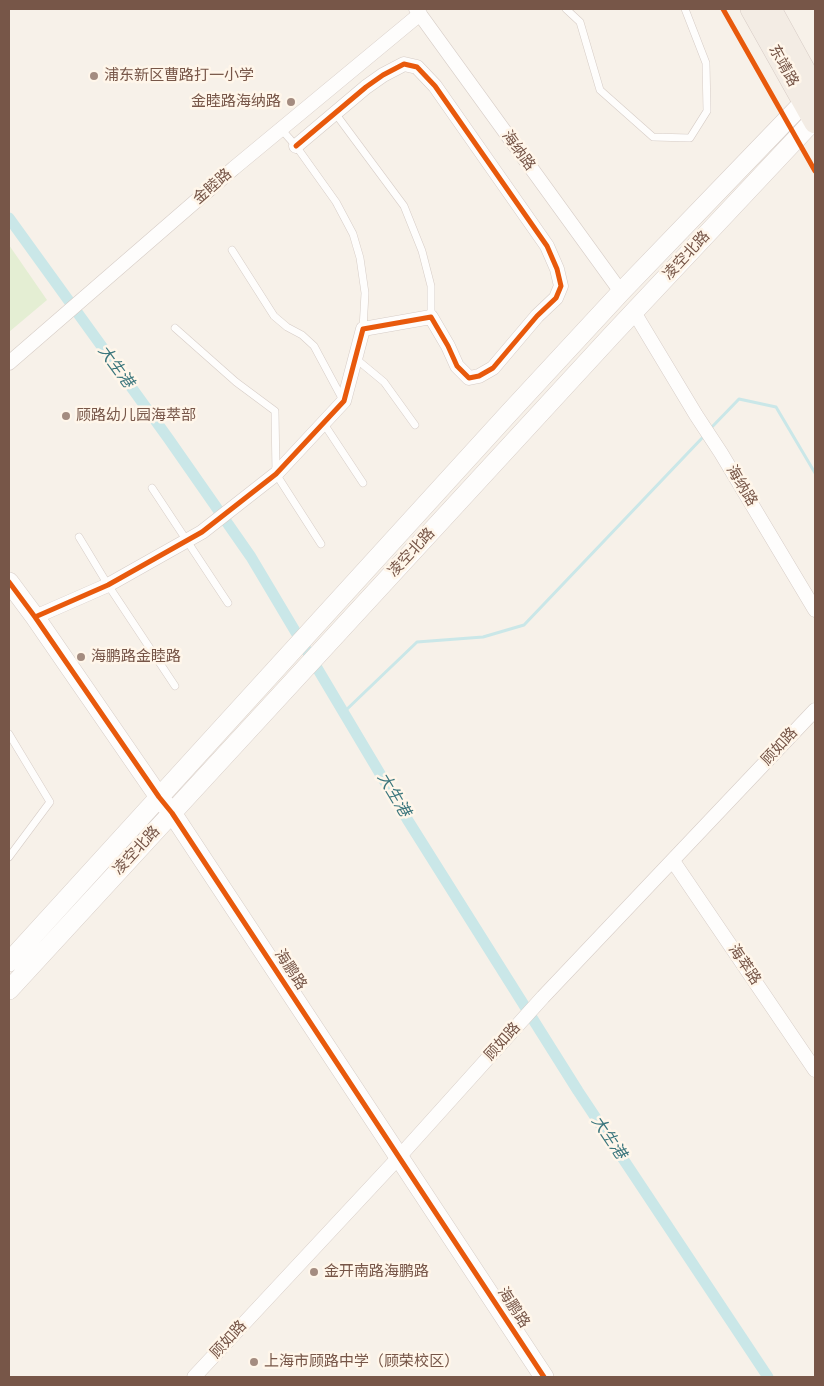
<!DOCTYPE html>
<html>
<head>
<meta charset="utf-8">
<style>
	body { margin:0 }
	#map { position:relative; width:824px; height:1386px; overflow:hidden; background:#f7f1e9; font-family:"Roboto Condensed",sans-serif }
	canvas { display:block }
	.frame { position:absolute; inset:0; border:10px solid #775648; pointer-events:none }
</style>
</head>
<body>
<div id="map">
<canvas width="824" height="1386"></canvas>
<div class="frame"></div>
</div>
<script>
const c = document.querySelector('canvas').getContext('2d');
c.lineJoin = 'round';
function paint(path, color) {
  c.fillStyle = color;
  c.fill(path, 'evenodd');
}
function stroke(path, color, width, dash) {
  c.strokeStyle = color;
  c.lineWidth = width;
  c.lineCap = dash ? 'butt' : 'round';
  c.setLineDash(dash || []);
  c.stroke(path);
}
function write(font, color, halo, rows, align = 'center') {
  c.font = font + ' "Roboto Condensed","Noto Sans SC",sans-serif';
  c.lineWidth = 5;
  c.setLineDash([]);
  c.textBaseline = 'middle';
  c.strokeStyle = halo;
  c.fillStyle = color;
  for (const [text, x, y, turn = 0] of rows) {
    c.save();
    c.translate(x, y);
    c.rotate((+turn || 0) * Math.PI / 180);
    c.textAlign = isNaN(turn) ? turn : align;
    if (halo) c.strokeText(text, 0, 0);
    c.fillText(text, 0, 0);
    c.restore();
  }
}
paint(new Path2D(`
	M9,245L47,300L9,332Z`), '#e4eed3');
stroke(new Path2D(`
	M710,429L739,399L776,407L815,473
	M344,712L417,642L483,637L524,625L704,436`), '#cae7e8', 3);
stroke(new Path2D(`
	M9,218L168,438L251,557L407,819L578,1091L768,1377`), '#cae7e8', 11);
const lane = new Path2D(`
	M566,9L580,22L600,90L653,137L690,138L707,111L706,63L685,9
	M335,113L404,206L422,251L431,286V317
	M281,129L296,146L336,202L353,234L360,258L365,293L363,329
	M232,250L274,316L287,327L302,335L314,346L343,400
	M175,328L236,382L275,411L276,474L321,544
	M355,358L384,382L415,425
	M324,424L363,483
	M152,488L228,603
	M79,537L108,585L175,686
	M9,734L50,802L9,857`);
const street = new Path2D(`
	M416,9L621,292
	M634,312L696,415L721,453L815,610
	M9,363L234,168L420,14
	M35,617L108,585L202,532L276,474L344,401L363,329L431,317L448,346L457,366L469,378L479,376L493,368L537,316L556,298L561,286L557,269L547,246L435,86L417,67L404,64L383,75L366,87L296,146
	M673,861L815,1070
	M194,1377L399,1157L543,997L815,710`);
const secondary = new Path2D(`
	M9,582L35,617L159,797L172,813L544,1377
	M9,962L509,413L621,292L804,102L815,101
	M9,990L612,335L814,120L815,117`);
const primary = new Path2D(`
	M751,9L815,123
	M771,9L815,89`);
stroke(lane, '#d6ccc6', 8);
stroke(street, '#d6ccc6', 15);
stroke(secondary, '#d6ccc6', 20);
stroke(primary, '#d6cbc5', 22);
stroke(lane, '#fefdfc', 7);
stroke(street, '#fefdfc', 14);
stroke(secondary, '#fefdfc', 19);
stroke(primary, '#f3ece4', 21);
stroke(new Path2D(`
	M723,9L815,171
	M9,582L35,617L159,797L172,813L544,1377
	M35,617L108,585L202,532L276,474L344,401L363,329L431,317L448,346L457,366L469,378L479,376L493,368L537,316L556,298L561,286L557,269L547,246L435,86L417,67L404,64L383,75L366,87L296,146`), '#e8590c', 5);
for (const [x, y, r, color] of [
	[94,76,5,"#a48c80"],
	[291,102,5,"#a48c80"],
	[66,416,5,"#a48c80"],
	[81,657,5,"#a48c80"],
	[314,1272,5,"#a48c80"],
	[254,1362,5,"#a48c80"]
]) {
  const dot = new Path2D();
  dot.arc(x, y, r, 0, 2 * Math.PI);
  c.fillStyle = color;
  c.fill(dot);
  stroke(dot, '#fff6ea', 2);
}
write('15px', '#775648', '#fff6ea', [
	["东靖路",783,66,61],
	["海纳路",518,151,54],
	["金睦路",213,187,-41],
	["凌空北路",687,256,-47],
	["海纳路",741,486,59],
	["凌空北路",412,553,-47],
	["顾如路",780,747,-47],
	["凌空北路",137,851,-47],
	["海萃路",744,965,56],
	["海鹏路",290,970,57],
	["顾如路",503,1042,-48],
	["海鹏路",513,1308,57],
	["顾如路",229,1340,-47]
]);
write('15px', '#775648', '#fff6ea', [
	["浦东新区曹路打一小学",104,76],
	["金睦路海纳路",281,102,"right"],
	["顾路幼儿园海萃部",76,416],
	["海鹏路金睦路",91,657],
	["金开南路海鹏路",324,1272],
	["上海市顾路中学（顾荣校区）",264,1362]
], 'left');
write('italic 16px', '#3b767d', '#fff6ea', [
	["大生港",115,367,54],
	["大生港",393,795,59],
	["大生港",608,1138,56]
]);
</script>
</body>
</html>
